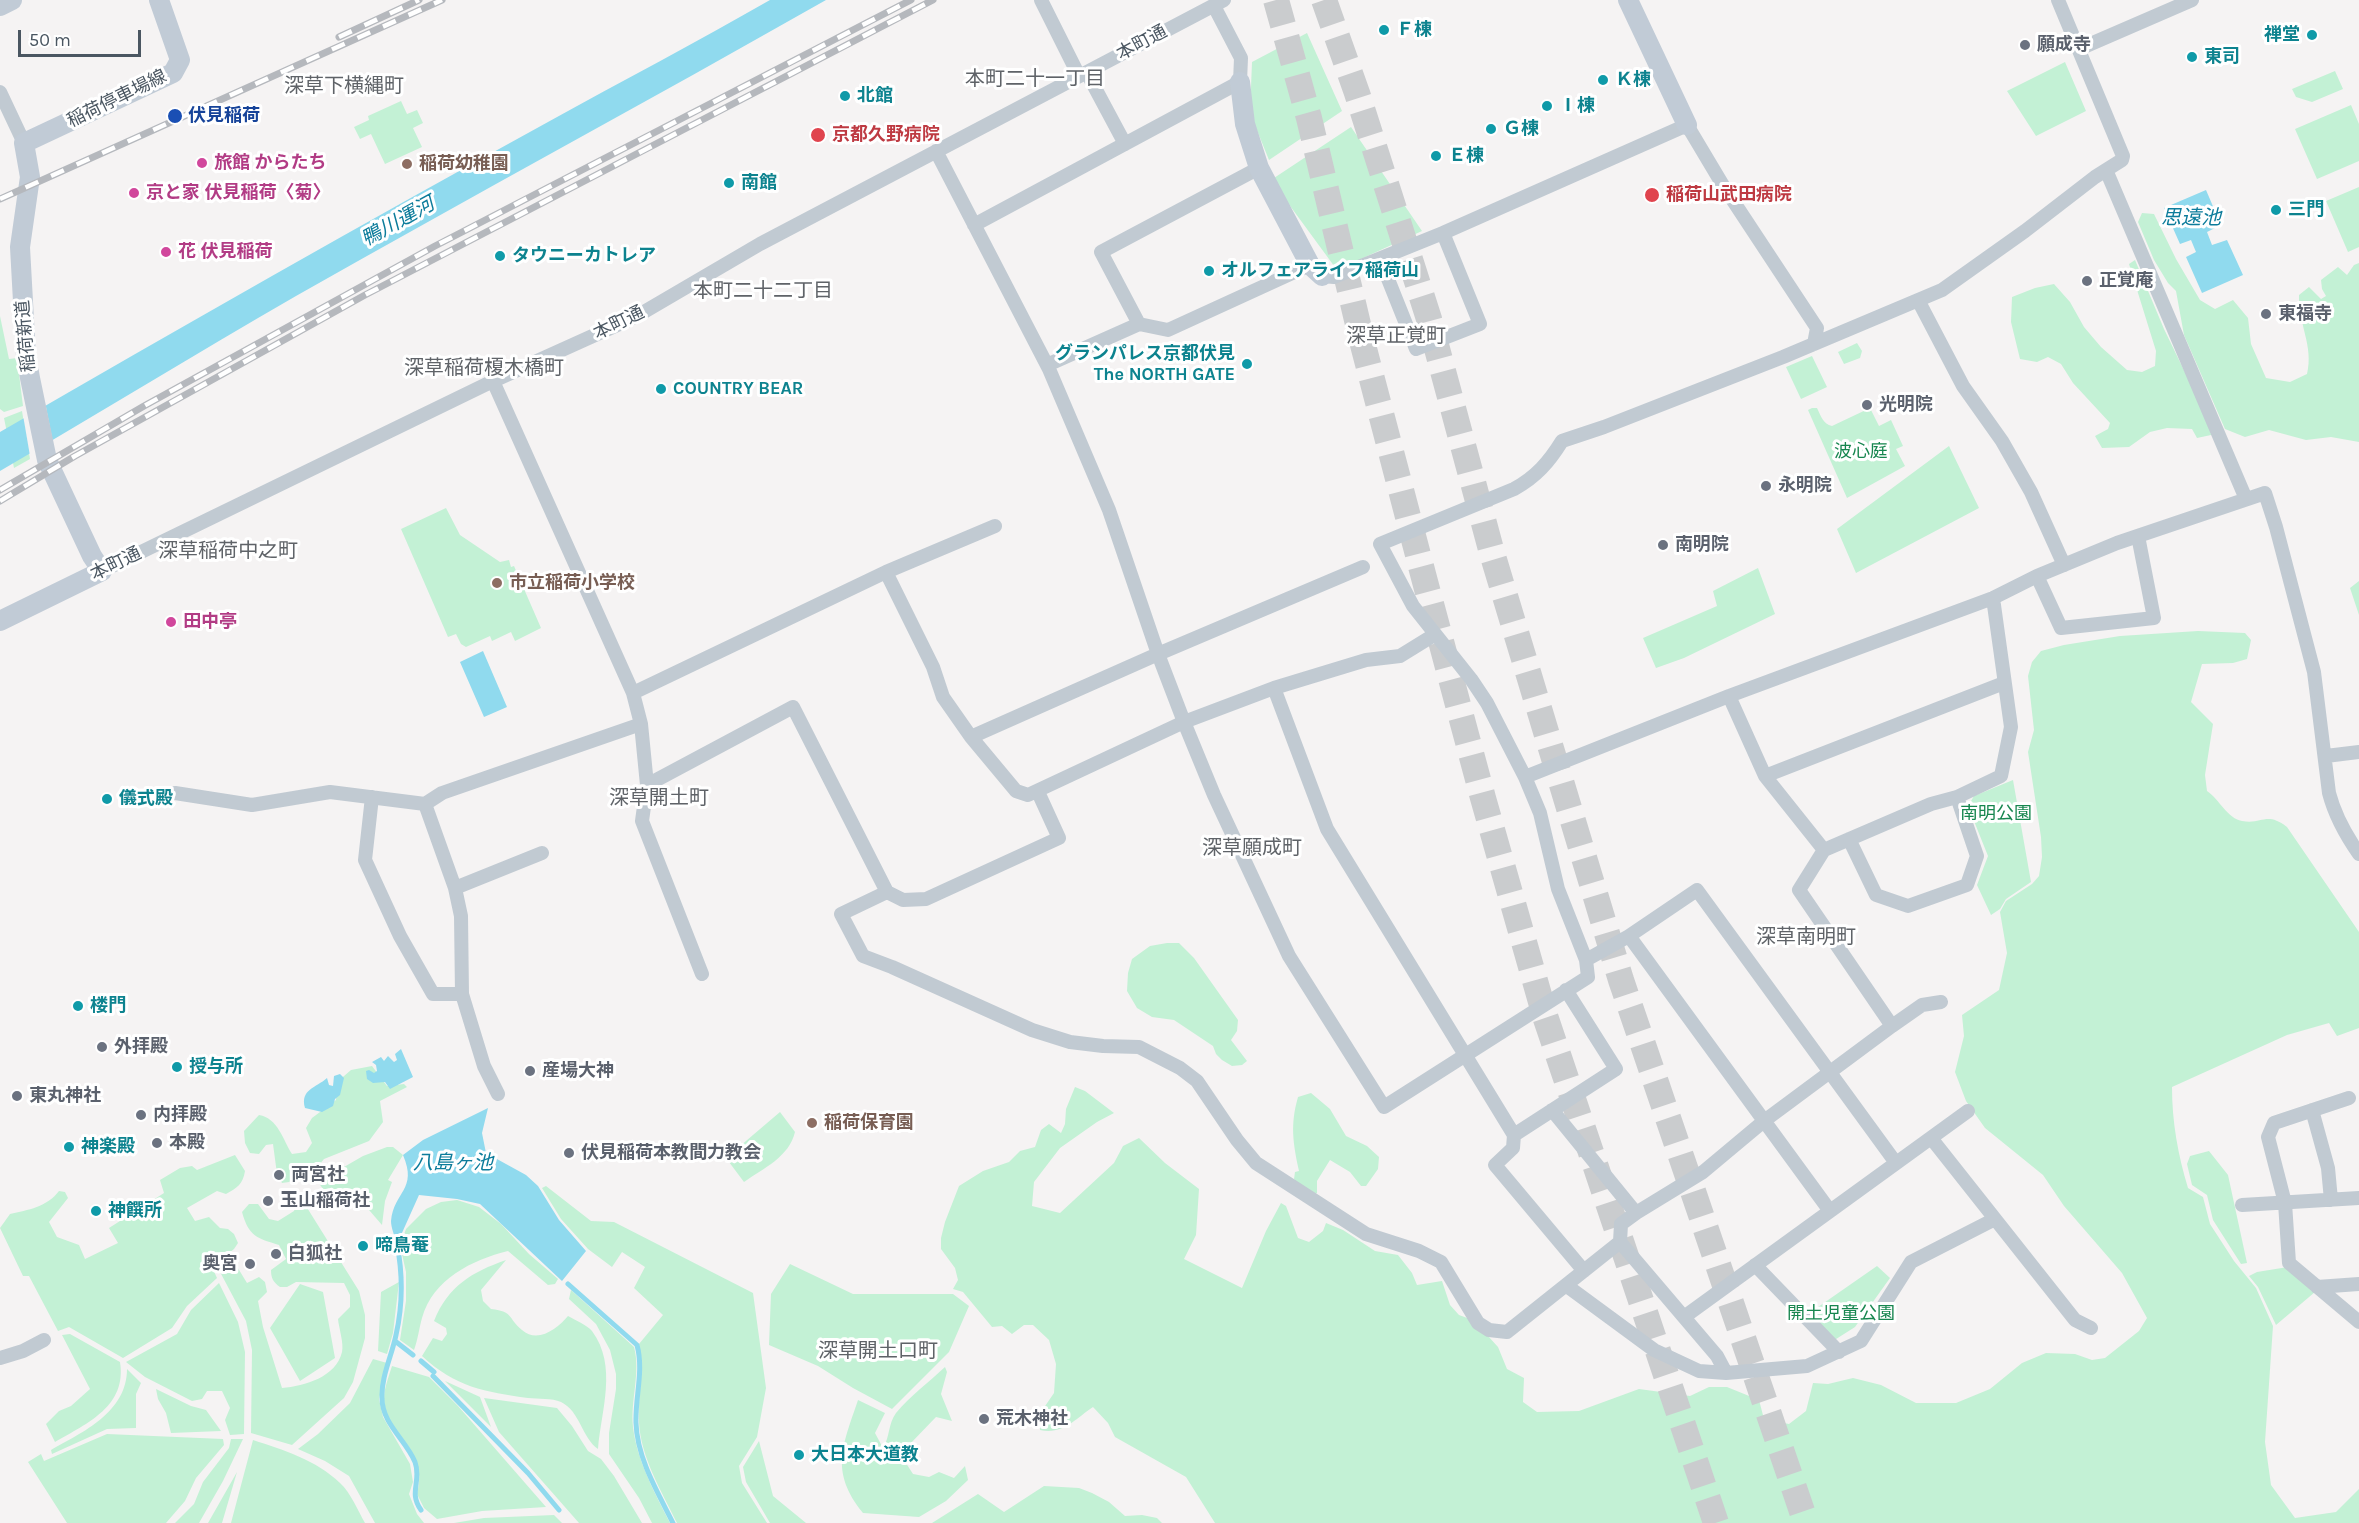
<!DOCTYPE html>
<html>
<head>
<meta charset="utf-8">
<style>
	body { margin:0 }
	#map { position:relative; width:2359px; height:1523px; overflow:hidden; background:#f5f3f3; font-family:Karla,sans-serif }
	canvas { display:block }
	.scale { position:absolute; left:18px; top:30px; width:123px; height:27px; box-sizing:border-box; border:3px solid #4a5661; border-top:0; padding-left:8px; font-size:18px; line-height:21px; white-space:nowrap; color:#4a5661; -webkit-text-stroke:4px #fff; paint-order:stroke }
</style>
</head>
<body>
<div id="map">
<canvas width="2359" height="1523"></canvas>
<div class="scale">50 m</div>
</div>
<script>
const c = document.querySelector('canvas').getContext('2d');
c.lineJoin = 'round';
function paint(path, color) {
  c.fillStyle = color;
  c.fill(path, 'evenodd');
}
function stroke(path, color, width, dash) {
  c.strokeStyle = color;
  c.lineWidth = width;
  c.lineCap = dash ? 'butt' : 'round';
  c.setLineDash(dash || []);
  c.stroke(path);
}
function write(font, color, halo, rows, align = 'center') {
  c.font = font + ' Karla,"Noto Sans JP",sans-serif';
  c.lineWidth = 6;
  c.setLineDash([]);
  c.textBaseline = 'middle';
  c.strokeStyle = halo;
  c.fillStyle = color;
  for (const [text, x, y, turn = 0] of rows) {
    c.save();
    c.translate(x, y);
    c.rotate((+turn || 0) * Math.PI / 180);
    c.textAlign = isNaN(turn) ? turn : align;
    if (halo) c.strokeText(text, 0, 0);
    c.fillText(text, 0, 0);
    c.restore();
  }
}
paint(new Path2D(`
	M1307,33L1342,111L1269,160L1250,113L1252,62Z
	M2065,62L2086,111L2036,136L2007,91Z
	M2335,71L2343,89L2312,102L2296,97L2292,89Z
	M401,101L407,114L417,110L423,123L413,128L422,147L385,164L371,134L360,139L354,127L369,120L368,116Z
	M2351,105L2359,124V161L2317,179L2295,129Z
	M1351,127L1422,231L1337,270L1285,199L1274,178Z
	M2359,187V247L2348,252L2326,201Z
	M2142,213L2154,214L2176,259L2200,300L2215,309L2233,300L2248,318L2251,344L2266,378L2290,382L2307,374C2314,346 2298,324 2299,295L2309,287L2321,299L2326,296L2322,289L2321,280L2338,267L2347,275L2354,265L2359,263V442L2331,437L2306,440L2269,430L2245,437L2225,429L2184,335L2176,291L2168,283L2154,260L2138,222Z
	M2135,260L2164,329L2210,424L2211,435L2197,438L2192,429L2167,428L2150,432L2129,447L2102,448L2095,436L2108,429L2110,423L2073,383L2061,364L2048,357L2037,362L2020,359L2011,322L2012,297L2035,288L2054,284L2070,302L2084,327L2101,347L2127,370L2142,372L2155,366L2156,351L2129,264Z
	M0,316L9,359L17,358L23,406L4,412L0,409Z
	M1857,343L1862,351L1860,358L1844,364L1838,352Z
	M1812,356L1827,387L1801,399L1786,367Z
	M1812,408H1817C1821,416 1823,424 1832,426L1870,408L1879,426L1891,420L1903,446L1896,449L1905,466L1847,498L1808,410Z
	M22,411L30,459L14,468L4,418Z
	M1949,446L1979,508L1856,573L1837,529Z
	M446,508L460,535L500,562L509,560L511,567L514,566L541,628L515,641L511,632L492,641L490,636L466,647L461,644L456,634L448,637L401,529Z
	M1758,568L1775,614L1684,658L1656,668L1643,638L1717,606L1713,591Z
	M2359,581V615L2350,588Z
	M2198,631L2245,633L2251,640L2247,659L2233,663L2202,664L2191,702L2213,724L2205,775L2207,791C2220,800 2227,818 2242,821C2262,825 2266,811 2287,827L2359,932V1028L2337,1036L2329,1023L2287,1035L2172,1087C2172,1122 2178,1155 2188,1188L2203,1197L2210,1224L2234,1261L2256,1288L2273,1326L2265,1442L2271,1485L2295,1518L2336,1512L2359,1489V1523H1215L1186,1477L1115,1437L1108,1423L1093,1407C1075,1419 1063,1435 1040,1430L1041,1412L1054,1393L1056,1364L1049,1340L1033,1325H1024L1012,1334L1002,1326L992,1327L963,1292L953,1289L958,1280L955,1268L941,1249V1238L945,1222L959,1186L983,1171L1009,1162L1020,1151L1035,1147L1041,1130L1049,1124L1061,1133L1065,1124L1066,1109L1075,1087L1085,1091L1114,1113L1097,1122L1060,1148L1034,1182L1032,1206L1060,1213L1114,1163L1123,1146L1139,1138L1165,1163L1199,1189L1196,1235L1184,1259L1242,1288L1266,1231L1281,1203L1286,1206L1298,1238L1309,1242L1323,1231L1326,1223L1343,1230L1375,1251L1398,1255L1412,1273L1417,1285L1442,1281L1450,1305L1459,1315L1470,1319L1488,1336L1498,1347L1507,1369L1524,1378L1523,1402L1537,1412L1579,1411L1639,1389L1690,1396L1709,1387H1727L1759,1400L1764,1419L1789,1424L1806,1411L1813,1383L1828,1384L1853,1378L1881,1385L1916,1403H1956L1990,1389L2022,1363L2046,1353L2075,1354L2092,1360L2105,1358L2139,1331L2147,1318L2122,1273L2064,1206L2043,1175L1985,1128L1966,1101L1955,1072L1964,1036L1962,1015L1999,990L2007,953L2000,912L2006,901L2032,884L2039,876L2042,857L2041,837L2028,752L2034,730L2028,676L2032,662L2041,651L2064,645L2120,636Z
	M2013,780L2031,882L2006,899L2000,909L1991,915L1977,885L1988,856L1968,806L1974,796Z
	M1167,943H1179L1194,958L1238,1020L1237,1031L1231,1040L1247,1061L1242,1065L1232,1066L1222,1060L1216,1054L1213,1046L1174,1020L1152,1017L1137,1008L1127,991L1128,973L1132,959L1150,946Z
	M372,1066L387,1086L404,1084L407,1087L380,1101L383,1122L369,1141L324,1159L314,1171L289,1182L282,1183L277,1174L273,1144L266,1145L259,1154L250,1153L245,1143L244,1131L259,1115C278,1118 283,1140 292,1154L306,1152L312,1143L306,1128L312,1118L336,1100L337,1082L351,1070Z
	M1311,1093L1330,1109L1346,1136L1367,1146L1379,1157L1378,1169L1366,1186H1361L1350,1172L1330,1160L1317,1181V1193L1313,1195L1300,1188L1294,1179L1295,1172L1299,1171C1293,1143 1290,1125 1298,1097Z
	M780,1112L795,1132C789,1157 764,1168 744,1182L726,1158Z
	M387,1147H393L403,1155L388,1180L392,1182L385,1201L382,1225L350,1188L331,1200L318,1182L363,1156Z
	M2209,1151L2228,1175L2247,1263L2241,1264L2213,1220L2207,1195L2192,1185L2187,1164L2190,1156Z
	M235,1155L245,1171C243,1184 237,1188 226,1194L217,1191L187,1208L195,1221L209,1217L220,1228L228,1229L234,1234L238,1243L234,1249L212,1267L217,1278L187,1306L172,1328L123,1358L69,1327L58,1331L29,1276H23L0,1228L10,1214C28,1210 47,1207 59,1191L65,1192L68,1198L49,1222L57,1237L79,1245L85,1259L118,1243L109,1228L164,1193L160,1180L180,1168L192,1166L197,1170Z
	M546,1186L591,1221L614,1222L753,1293L766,1388L757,1437L739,1466L742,1483L767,1523H677C662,1492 641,1458 639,1423C637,1396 645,1370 639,1344L663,1315L634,1288L645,1267L622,1252L612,1267L588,1249L561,1219L542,1188Z
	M291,1190H296L359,1291L365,1315V1338L353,1382L344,1398L292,1445L251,1433L252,1350L246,1321L219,1270L233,1260L247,1283L259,1277L265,1282L267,1292L258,1301L263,1327L282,1388C305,1386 336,1377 342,1352C344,1343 339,1329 338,1319L350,1307V1295L344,1283L296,1282L287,1287H280C273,1282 271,1278 271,1270L286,1259L279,1245C257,1238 249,1237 242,1212L249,1204H258L269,1219L278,1221L294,1211L297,1203Z
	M457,1200L479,1207L501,1224L529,1254L558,1279L555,1284L548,1285L508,1251C472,1260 433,1279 422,1318C419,1329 418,1339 414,1350L400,1340L406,1301V1272L400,1245L406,1229L426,1209L441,1202Z
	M506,1260L481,1290L483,1301L491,1309C515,1312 507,1318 522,1330C538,1344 558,1328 568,1316C575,1320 587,1325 592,1331C618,1366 601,1411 598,1449C582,1438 580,1411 561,1402C552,1398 538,1399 528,1398C485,1392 455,1387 422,1356L433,1338L442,1341L447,1334L446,1328L434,1321C448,1286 472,1272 506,1260Z
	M790,1264L853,1294H953L969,1306L949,1352L892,1409L853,1388L818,1366L769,1345L771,1294Z
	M1877,1266L1890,1278L1855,1327L1833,1341L1808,1314Z
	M2288,1267L2315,1292L2276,1325L2258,1287L2249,1276L2257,1272Z
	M399,1282L393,1333L387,1354L378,1351L381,1292Z
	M219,1283L238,1322L245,1352L244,1434L230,1435L225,1420L230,1408L222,1391H207L202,1399L192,1401L145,1377L126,1362L177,1334L191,1310Z
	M300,1284L323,1292L335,1358L300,1381L270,1328Z
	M571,1290L634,1347C641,1373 630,1400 633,1427C637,1461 655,1493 670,1523H652L639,1498L609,1454V1433L616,1389V1374L610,1350L596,1324L569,1299Z
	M70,1334L120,1362C127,1406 88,1423 55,1442L46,1424L59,1411L71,1406L90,1389L62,1335Z
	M373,1359L387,1363L379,1399L383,1417L410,1464L413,1482L409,1494L417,1514L424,1523H375L349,1476L325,1461L298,1449L318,1434L350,1403Z
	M392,1366L429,1377L458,1406L546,1507L482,1511L437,1519L424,1508L417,1494C430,1449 385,1435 384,1399C384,1388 389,1376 392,1366Z
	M945,1367L947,1372L941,1394L952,1421L936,1417L909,1445L902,1457L913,1474L929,1477L939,1472L954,1478L965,1466L968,1480L946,1501L919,1517L863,1513C829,1471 843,1445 858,1400L885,1413L875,1433L883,1448C890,1437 888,1424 896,1413C910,1396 929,1382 945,1367Z
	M127,1369L141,1383L136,1394V1428L107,1429L52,1454L51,1450C83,1432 127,1412 127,1369Z
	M445,1381L480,1397L491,1427Z
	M156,1389L191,1406L206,1410L221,1431L171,1433L166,1413L158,1399Z
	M484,1398L557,1408L572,1426L588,1451L601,1459L614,1476L642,1523H579L499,1432Z
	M107,1434L223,1439L224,1445L196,1478L185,1501L166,1523H67L28,1462L41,1454L44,1461Z
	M231,1439H243L223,1481L199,1523H175L194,1504L203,1482L229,1448Z
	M253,1440C284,1450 316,1460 340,1483C351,1493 358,1511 365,1523H231Z
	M759,1441L773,1496L806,1523H770L746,1482L743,1467Z
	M237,1472L222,1523H208Z
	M1044,1486L1079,1488L1092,1493L1109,1502L1125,1516L1142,1515L1157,1518L1162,1523H932L978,1494L1004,1512Z
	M554,1515L562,1523H454L484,1518Z`), '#c3f1d5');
paint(new Path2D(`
	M770,0H826C650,100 472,196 296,296C197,353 99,413 0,471V432C181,327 364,223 548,122C622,81 697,42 770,0Z
	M2206,190L2221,225L2207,232L2212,245L2227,240L2243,275L2202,293L2186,257L2196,252L2191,240L2180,244L2164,208Z
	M483,651L507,707L484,717L460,662Z
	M401,1049L413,1077L390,1089L385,1082L373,1083L367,1079L366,1071L369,1070L374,1073L377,1071L376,1065L372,1062L381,1057L384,1061L388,1056L394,1062L397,1060L395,1054Z
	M340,1074L344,1078L340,1095L335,1099L333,1106L322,1112L305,1108C300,1089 316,1088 327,1078L329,1085L333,1086L334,1076Z
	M488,1108L482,1133L486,1153L526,1175L538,1186L559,1220L586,1251L562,1281L480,1204L457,1199L419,1195L397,1244C395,1237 391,1228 391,1221C394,1191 418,1190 403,1155L423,1140Z`), '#90daee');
paint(new Path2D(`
	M45,402L53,443L30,456L23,415Z`), '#f5f3f3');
stroke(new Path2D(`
	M397,1244C403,1275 403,1304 396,1335C392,1355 381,1377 382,1398C382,1424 406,1440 415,1462C422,1481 408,1492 421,1510
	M568,1284L637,1345C644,1371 635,1397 636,1423C637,1458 658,1493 673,1523
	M395,1341L413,1355
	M421,1361L434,1372
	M433,1376L528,1473L559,1510`), '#90daee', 5);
stroke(new Path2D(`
	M1276,0L1309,118L1362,341L1423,574L1483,798L1545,1016L1716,1523
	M1324,0L1357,93L1429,319L1492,553L1621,980L1806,1523`), '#caccce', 26, [26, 13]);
stroke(new Path2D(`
	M1041,0L1079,76
	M2079,49L2192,0
	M1087,73L1125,144
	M0,92L24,143
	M936,151L1049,369L1109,510L1158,654L1184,722L1214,795L1289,956L1384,1107L1588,977L1586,960L1558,889L1540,813L1525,777L1487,703L1471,679L1413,606L1380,544L1514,489C1536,477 1549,462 1562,441L1604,427L1783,357L1942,290L2025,231L2095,177L2122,160L2123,156L2058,0
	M2106,170L2246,499
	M974,225L1240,82L1241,58L1214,6
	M1380,259L1416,349L1480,324L1443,233
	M1322,276L1334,277L1443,233L1687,125L1724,187L1817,328L1814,344
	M1918,300L1963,386L2002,441L2031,492L2064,565
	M1139,324L1101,252L1259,168
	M1047,365L1139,324L1168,330L1310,265
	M493,381L633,693L641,724L647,785L642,821L702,974
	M102,571L493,381L637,316L760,244L1224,0
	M886,572L933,667L943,697L971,737L1016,791L1028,795L1184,722L1274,688L1366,660L1400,656L1434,635
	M2037,576L2061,628L2154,618L2138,536
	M1274,688L1327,829L1514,1135L1513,1148L1495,1165L1584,1271
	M633,693L886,572L995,526
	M1729,696L1765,776L1824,850
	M971,737L1158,654L1363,567
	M2326,756L2359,752
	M1765,776L2004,683
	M1525,777L1729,696L1993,598L2037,576L2117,543L2265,493L2276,527L2314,672L2329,793C2335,816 2345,834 2359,854
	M647,785L793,707L887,892L903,900L926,899L1059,838L1038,792
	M175,793L252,805L330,792L425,804L442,793L641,724
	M372,797L365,860L400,936L433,994H462
	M425,804L455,888L461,916L462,994L484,1066L498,1094
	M1849,839L1876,895L1908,906L1967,885L1977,856L1957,797
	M455,888L542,853
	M887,892L841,914L863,956L892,967L1032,1030L1070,1042L1103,1046L1139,1047L1180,1068L1197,1081L1237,1140L1256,1163L1366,1234L1419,1251L1441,1262L1478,1323L1489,1330L1507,1332L1620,1242
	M1629,936L1697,890L1896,1163
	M1586,960L1629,936L1830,1211
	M1892,1026L1922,1005L1941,1002
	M2349,1098L2274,1123L2268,1137L2285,1203L2289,1263L2359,1322
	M1552,1110L1636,1213
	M2312,1110L2328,1168L2331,1200
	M1514,1135L1616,1069L1566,990
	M1931,1138L2075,1320L2091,1328
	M2242,1205L2359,1198
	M1755,1265L1839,1352
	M1567,1286L1654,1350L1699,1371L1726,1373L1807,1366L1861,1341L1911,1262L1995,1219
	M2317,1287L2359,1284
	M1684,1317L1968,1111
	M0,1358L23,1351L44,1340
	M1726,1373L1717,1356L1620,1242L1621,1224L1636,1213L1703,1172L1764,1121L1892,1026L1799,890L1824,850L1931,804L1957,797L2001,776L2011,727L1993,598`), '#c1cad2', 14);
stroke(new Path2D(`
	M1628,0L1687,125
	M0,6L12,0
	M1240,82L1245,124L1259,168L1310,265L1322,276
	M0,621L102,571L92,556L47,460L30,378L26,356L20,247L30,177L24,143L173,73L180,60L159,0`), '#c1cbd6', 20);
const rail = new Path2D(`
	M339,37L419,0
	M0,199L442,0
	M0,490L144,406L435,246L911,0
	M0,501L75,456L365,295L933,0`);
stroke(rail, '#b5b8bd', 7);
stroke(rail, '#fff', 4.5, [14]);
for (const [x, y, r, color] of [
	[1384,30,6,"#0f9aa8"],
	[2312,35,6,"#0f9aa8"],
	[2025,45,6,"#6b7280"],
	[2192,57,6,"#0f9aa8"],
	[1603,80,6,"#0f9aa8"],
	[845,96,6,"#0f9aa8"],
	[1547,106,6,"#0f9aa8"],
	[175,116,8,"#1a4fb4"],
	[1491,129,6,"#0f9aa8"],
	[818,135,8,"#e0444e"],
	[1436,156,6,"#0f9aa8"],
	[202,163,6,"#d1479c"],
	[407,164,6,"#8d6e63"],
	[729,183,6,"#0f9aa8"],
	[134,193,6,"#d1479c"],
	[1652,195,8,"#e0444e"],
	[2276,210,6,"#0f9aa8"],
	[166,252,6,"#d1479c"],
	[500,256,6,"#0f9aa8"],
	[1209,271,6,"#0f9aa8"],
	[2087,281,6,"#6b7280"],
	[2266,314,6,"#6b7280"],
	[1247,364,6,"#0f9aa8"],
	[661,389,6,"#0f9aa8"],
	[1867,405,6,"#6b7280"],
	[1766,486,6,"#6b7280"],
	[1663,545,6,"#6b7280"],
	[497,583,6,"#8d6e63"],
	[171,622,6,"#d1479c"],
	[107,799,6,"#0f9aa8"],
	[78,1006,6,"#0f9aa8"],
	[102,1047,6,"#6b7280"],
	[177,1067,6,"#0f9aa8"],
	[530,1071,6,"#6b7280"],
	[17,1096,6,"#6b7280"],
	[141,1115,6,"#6b7280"],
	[812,1123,6,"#8d6e63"],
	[157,1143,6,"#6b7280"],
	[69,1147,6,"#0f9aa8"],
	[569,1153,6,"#6b7280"],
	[279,1175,6,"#6b7280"],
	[268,1201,6,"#6b7280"],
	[96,1211,6,"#0f9aa8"],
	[363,1246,6,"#0f9aa8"],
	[276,1254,6,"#6b7280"],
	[250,1264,6,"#6b7280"],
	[984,1419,6,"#6b7280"],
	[799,1455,6,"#0f9aa8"]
]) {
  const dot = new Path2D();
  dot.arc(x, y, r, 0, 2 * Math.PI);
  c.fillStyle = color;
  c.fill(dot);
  stroke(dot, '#fff', 2);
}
write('bold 18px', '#0d838f', '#fff', [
	["Ｆ棟",1396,30],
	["禅堂",2300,35,"right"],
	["東司",2204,57],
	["Ｋ棟",1615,80],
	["北館",857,96],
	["Ⅰ棟",1559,106],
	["Ｇ棟",1503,129],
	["Ｅ棟",1448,156],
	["南館",741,183],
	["三門",2288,210],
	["タウニーカトレア",512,256],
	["オルフェアライフ稲荷山",1221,271],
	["グランパレス京都伏見",1235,354,"right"],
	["The NORTH GATE",1235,375,"right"],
	["COUNTRY BEAR",673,389],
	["儀式殿",119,799],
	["楼門",90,1006],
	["授与所",189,1067],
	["神楽殿",81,1147],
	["神饌所",108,1211],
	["啼鳥菴",375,1246],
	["大日本大道教",811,1455]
], 'left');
write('18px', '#4a5661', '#fff', [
	["本町通",1142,43,-28],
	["稲荷停車場線",117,99,-26],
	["本町通",619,323,-26],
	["稲荷新道",26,336,-95],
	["本町通",116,564,-26]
]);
write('bold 18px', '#5b616d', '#fff', [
	["願成寺",2037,45],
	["正覚庵",2099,281],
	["東福寺",2278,314],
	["光明院",1879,405],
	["永明院",1778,486],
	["南明院",1675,545],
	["外拝殿",114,1047],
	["産場大神",542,1071],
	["東丸神社",29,1096],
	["内拝殿",153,1115],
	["本殿",169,1143],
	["伏見稲荷本教間力教会",581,1153],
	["両宮社",291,1175],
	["玉山稲荷社",280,1201],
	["白狐社",288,1254],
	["奥宮",238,1264,"right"],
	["荒木神社",996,1419]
], 'left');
write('bold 18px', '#164399', '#fff', [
	["伏見稲荷",188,116]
], 'left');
write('bold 18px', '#be3a42', '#fff', [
	["京都久野病院",832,135],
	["稲荷山武田病院",1666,195]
], 'left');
write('bold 18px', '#b23c85', '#fff', [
	["旅館 からたち",214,163],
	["京と家 伏見稲荷〈菊〉",146,193],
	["花 伏見稲荷",178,252],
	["田中亭",183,622]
], 'left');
write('bold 18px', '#785e54', '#fff', [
	["稲荷幼稚園",419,164],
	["市立稲荷小学校",509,583],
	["稲荷保育園",824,1123]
], 'left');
write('18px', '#17864f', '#fff', [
	["波心庭",1861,452],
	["南明公園",1996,814],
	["開土児童公園",1841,1314]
]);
write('20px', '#5f6368', '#fff', [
	["本町二十一丁目",1035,79],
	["深草下横縄町",344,86],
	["本町二十二丁目",763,291],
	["深草正覚町",1396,336],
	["深草稲荷榎木橋町",484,368],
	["深草稲荷中之町",228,551],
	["深草開土町",659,798],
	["深草願成町",1252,848],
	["深草南明町",1806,937],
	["深草開土口町",878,1351]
]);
write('italic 20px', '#0c7c9b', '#fff', [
	["思遠池",2191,218],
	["鴨川運河",398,222,-29],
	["八島ヶ池",453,1163]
]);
</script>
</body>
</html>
